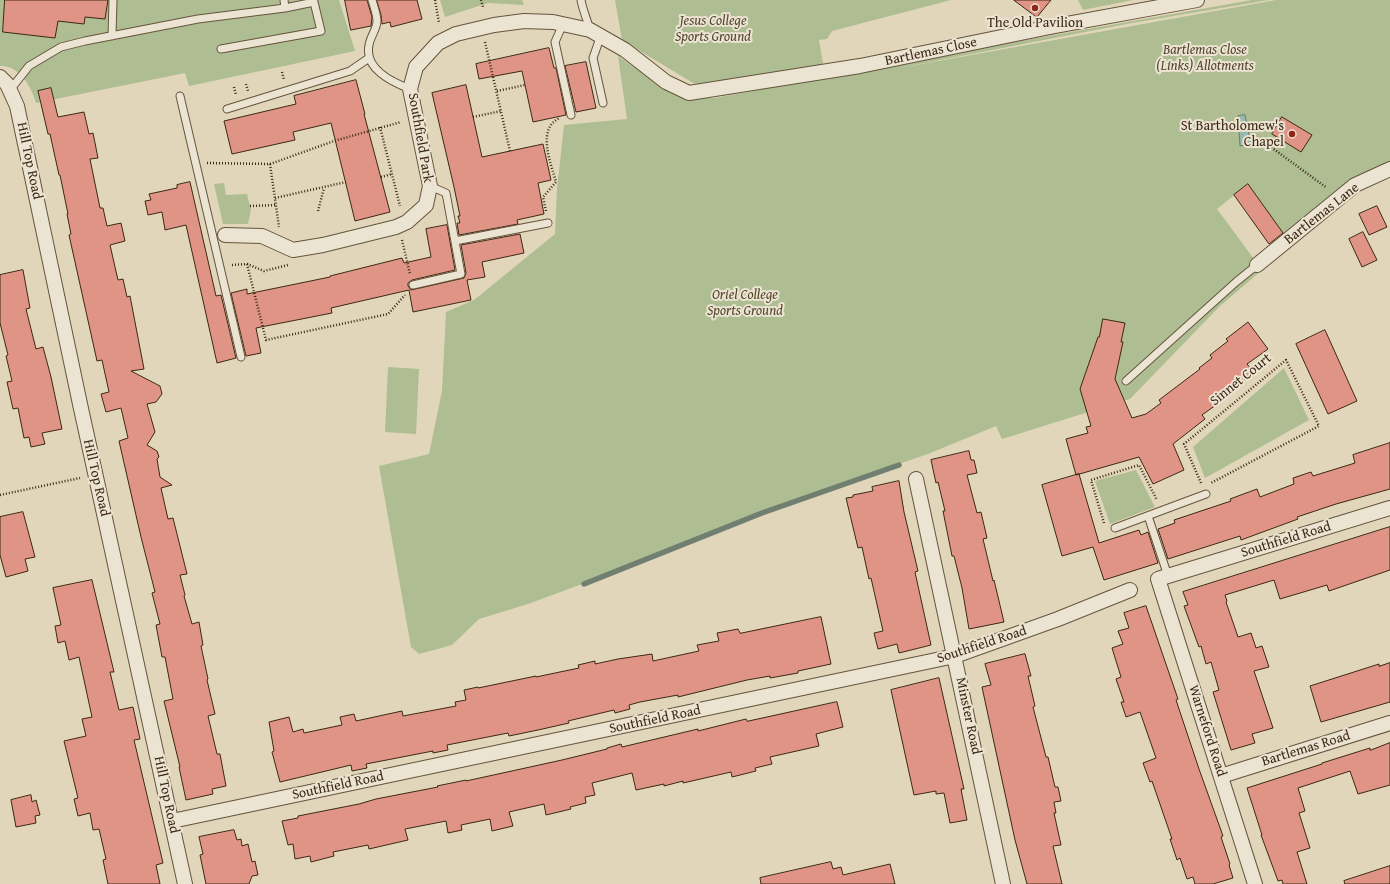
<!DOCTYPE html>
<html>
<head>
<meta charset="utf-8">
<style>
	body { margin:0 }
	canvas { display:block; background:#e1d6b9 }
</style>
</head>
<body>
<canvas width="1390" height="884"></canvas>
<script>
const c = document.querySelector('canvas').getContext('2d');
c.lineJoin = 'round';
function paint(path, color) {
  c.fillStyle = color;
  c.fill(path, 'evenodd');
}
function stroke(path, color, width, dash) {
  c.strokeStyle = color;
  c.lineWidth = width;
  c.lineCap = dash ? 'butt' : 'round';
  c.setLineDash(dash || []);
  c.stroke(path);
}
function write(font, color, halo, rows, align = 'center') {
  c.font = font + ' "Gentium Book Plus",serif';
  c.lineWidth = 4;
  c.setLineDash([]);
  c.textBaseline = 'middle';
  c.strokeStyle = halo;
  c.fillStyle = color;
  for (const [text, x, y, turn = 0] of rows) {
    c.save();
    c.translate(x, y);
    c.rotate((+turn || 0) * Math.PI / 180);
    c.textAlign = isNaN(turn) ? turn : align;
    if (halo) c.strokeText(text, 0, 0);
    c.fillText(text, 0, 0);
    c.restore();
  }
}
paint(new Path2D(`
	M0,0H339L355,51L189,86L185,73L36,103C32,88 19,64 0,66Z
	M440,0H522L524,5L488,3L445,17Z
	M615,0H951L832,31L827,39L819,40L824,69L707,87L693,83L622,40Z
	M1078,0H1133L1083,10Z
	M1252,0H1269L1132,23L894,69L1276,0H1390V163L1285,237L1248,184L1217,209L1262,270L1220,306L1130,399L1002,439L996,426L928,454L796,499L617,571L528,604L479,619L452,645L419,654L411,647L379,466L429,454L442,391L446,312L474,300L555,234L557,189L564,125L627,119L618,56L661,86L699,98H715L823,78L969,50Z
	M224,183L226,195L247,194L251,210L248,224H223L214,184Z
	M388,367L419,369L416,434L385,432Z
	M1284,368L1309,420L1205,478L1193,447Z
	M1136,470L1155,507L1110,524L1095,481Z`), '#aebe92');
const water = new Path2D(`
	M1245,115L1251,144L1240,146L1238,116Z`);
paint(water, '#94b9ae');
stroke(water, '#717f70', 1);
stroke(new Path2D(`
	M584,584L762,513L899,465`), '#717f70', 5.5);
const building = new Path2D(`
	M5,0H108L105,19L85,17L84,24L58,21L55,38L3,32Z
	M345,0H367L372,17L371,26L351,30Z
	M377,0H417L422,19L391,27L390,22L382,24L381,15Z
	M1014,0H1051L1037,17Z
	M549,48L554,68H556L566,115L533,122L522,71L479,79L476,64Z
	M586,62L596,108L576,112L565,66Z
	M356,80L365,114H364L390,212L355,221L331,123L293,132L295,140L232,154L224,121L296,104L294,96Z
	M466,85L482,157L543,144L551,180L538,183L544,214L517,220L518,224L459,235L457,223H460L458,216H460L454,187L432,93Z
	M51,88L58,117L84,112L89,134L93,133L98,158L90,159L100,208H103L107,226L121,223L125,241L110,245L118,280L123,279L127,297L130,296L144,369L131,371L160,386L162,394L156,402L147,404L155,432L147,445L157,451L159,457L157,459L160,477L172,485L161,488L168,519L173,518L187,574L180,575L185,595L184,596L192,624L199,622L203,645L201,646L208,679L207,680L215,714L208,716L217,754H220L226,786L212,789L213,794L186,800L179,767H180L164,701L173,699L165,657H162L156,625L160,624L152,593L155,592L141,537L119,441L128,438L121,408L106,412L101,394L109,392L102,360L97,361L69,235L71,234L67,214H68L60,175H59L50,134H48L38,91Z
	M1282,117L1312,135L1301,152L1272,134Z
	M190,182L216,296L221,295L236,358L217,363L186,225L165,230L162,212L148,215L145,201L151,200L149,194L177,188V185Z
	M1248,184L1283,233L1269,244L1234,195Z
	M1377,206L1387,227L1369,235L1359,214Z
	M447,225L455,270L412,280L408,283V286L411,290L464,278L466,273L461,245L520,234L524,253L482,262L485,277L467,280L471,300L413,312L409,290L331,308L332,313L256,328L261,353L246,356L231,293L247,289V294L330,277V276L402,258L404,263L431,257L426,229Z
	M1363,232L1377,260L1362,267L1349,239Z
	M23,270L30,308L26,309L36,349L43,347L51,377L62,429L42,433L45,444L31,447L29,437L24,438L18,408L13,409L7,382L12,381L6,356L8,355L0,323V275Z
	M1103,319L1125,323L1121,342H1123L1115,379L1132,418L1146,414L1161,403L1159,400L1200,369L1199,368L1212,358L1210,355L1228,341L1226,339L1248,322L1268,349L1247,364L1254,373L1221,397L1223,400L1202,415L1205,419L1173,444L1184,470L1153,484L1139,457L1076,475L1066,439L1088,433L1086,427L1091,426L1080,389L1098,337H1099Z
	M1325,330L1357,401L1328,414L1296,344Z
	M1390,443V489L1336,504L1297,517L1298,519L1241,540L1240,536L1168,559L1158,529L1175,523L1174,520L1231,501L1230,499L1257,489L1260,497L1294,484L1293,478L1311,472L1313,476L1355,463L1353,455Z
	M969,451L971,460H974L977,473L967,475L977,513L981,512L987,538L983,539L993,581L994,580L1004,622L969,629L962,588L954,556H952L943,511H945L938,482L936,483L931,460Z
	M1079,474L1099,543L1139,530L1141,535L1148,532L1158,563L1104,580L1093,547L1062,556L1042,485Z
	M899,481L904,512L918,571L915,572L931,645L899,653L897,644L878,649L874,633L883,631L871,578L869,579L862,547L858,548L846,498L853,497V495L873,491L872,487Z
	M23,512L35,557L25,559L28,571L6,577L0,555V517Z
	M1390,527V570L1329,591L1327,585L1280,599L1274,580L1225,595L1227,601L1226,602L1238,637L1251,633L1256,648L1262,646L1269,667L1254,671L1273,728L1252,734L1255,743L1231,750L1213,692L1219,690L1211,662L1206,664L1201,646L1199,647L1184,606L1188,605L1183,592Z
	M92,580L114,672H110L119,710L133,707L140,739L134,740L163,863L156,865L160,884H108L103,860L106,859L99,829L93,830L90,813L78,816L74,799L78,798L64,741L86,736L82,719L92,717L79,657L69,660L65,641L58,643L55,626L61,625L53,588Z
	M1146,606L1178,699L1176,700L1199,769L1223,836L1221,837L1230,864L1229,865L1233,878L1213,884H1195L1193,877L1187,879L1180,858L1177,860L1170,839H1172L1152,781L1150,782L1143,763L1156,758L1140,712L1126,717L1121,702H1124L1116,679L1121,677L1112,648L1123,644L1118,631L1129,628L1124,613Z
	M821,617L831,664L798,671V673L770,678V676L747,680L678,697V695L640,702L629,705L630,709L615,713L614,710L568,721L569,723L538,730L509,736L508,733L447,745L448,750L433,753V751L366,764L367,768L352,771L351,765L280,782L272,752L274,751L269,722L289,717L293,732L303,729L304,733L342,725L340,717L354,714L356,721L402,711L403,716L456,706L455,702L466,700L464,690L478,687V688L536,676V677L579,668L578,665L595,661V664L618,659L652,654L653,661L699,651L697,645L719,641L717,633L738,629L740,633Z
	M1025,654L1031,676H1028L1035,706L1033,707L1046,757H1048L1055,787H1058L1061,801L1054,802L1056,813H1054L1061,845L1053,846L1062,884H1027L1015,840L982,687L991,685L985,664Z
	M1390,663V702L1321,722L1310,686L1379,664V666Z
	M939,678L964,789H961L967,820L950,823L944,793L936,794V791L914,795L891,690Z
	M837,702L843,727L816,734L819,746L770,757L772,764L755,768L756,771L732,777L731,772L683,783V781L664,786V784L636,790L632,773L592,783L595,795L585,797L586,803L570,807L571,809L546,815L544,804L509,812L513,826L492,831L490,819L461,825L462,830L448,833L446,821L405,829L408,840L369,849L368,845L333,852L334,856L311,862L310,856L295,859L293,844L288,845L282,821L298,818V816L359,804L376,799L438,787L437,786L466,780V781L562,760L607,749V748L621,744L622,747L698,729V731L746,719L747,721Z
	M1390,743V785L1358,794L1350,771L1298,788L1305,811L1299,813L1310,848L1297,852L1307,884H1283L1282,880L1278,881L1261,835H1262L1247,788L1322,764V763L1370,748V750Z
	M31,795L32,802L36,800L40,815L35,816L36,823L16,827L11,800Z
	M234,830L237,840L241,839L242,846L248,844L252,862L255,861L258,875L252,876L249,884H206L200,855L203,854L199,837Z
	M831,862L833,869L841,867L843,875L890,864L895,884H761L760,878Z
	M1390,866V884H1345L1344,881Z`);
paint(building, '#e09486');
stroke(building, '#3c2814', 1);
const service = new Path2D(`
	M372,0C374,7 377,15 377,21C377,29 370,37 369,45C364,69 392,82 410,89
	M581,0C583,11 587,19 590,30
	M563,24L555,42L571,115
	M601,35L593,58L603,103
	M112,36L113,0
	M221,49L321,31L314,2L285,8
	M10,90L29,66L61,47L85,41L198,19L285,8L284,0
	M180,96L241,357
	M227,109L350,71L369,58
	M455,241L548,223
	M413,285L461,274L446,193L430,186
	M1126,381L1236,282L1257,265
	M1148,516L1168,576
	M1115,528L1206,494`);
const minor = new Path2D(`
	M0,77L7,84L17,106L80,404L185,884
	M225,235L262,236L293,250L323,245L396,227L407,222L426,205L430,186L410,89L416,67L438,43L456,34L494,25L524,21L553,22L590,30L625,50L666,82L689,93L860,66L1050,27L1197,0
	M1257,265L1355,185L1390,169
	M916,479L1003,884
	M1221,776L1390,723
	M172,821L955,656L1058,619L1130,590
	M1255,884L1158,579L1390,508`);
stroke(service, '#65543d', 9);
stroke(minor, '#65543d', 16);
stroke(new Path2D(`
	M435,0L439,23
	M481,0L483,7
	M485,42L510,151
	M282,72L284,80
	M246,84L248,91
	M234,87L236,95
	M497,91L525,85
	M473,117L501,111
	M380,127L400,206
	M1264,142L1327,188
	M207,163L270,164L334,141L401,122
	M270,164L279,227
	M381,177L392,174
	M275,198L346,182
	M250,206L276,205
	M318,211L324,188
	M546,211L543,197L556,182C551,164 536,128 560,118
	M402,240L410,274
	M247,264L266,340L388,314L405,295
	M232,265L247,264L264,271L288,265
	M1201,483L1184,444L1286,360L1319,426L1211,483
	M0,495L80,478
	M1104,523L1091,480L1139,465L1157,500`), '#3c2814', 2.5, [1, 2]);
stroke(service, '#ece4d2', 7);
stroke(minor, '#ece4d2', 14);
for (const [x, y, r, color] of [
	[1035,8,4,"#8f2418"],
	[1292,134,4,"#8f2418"]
]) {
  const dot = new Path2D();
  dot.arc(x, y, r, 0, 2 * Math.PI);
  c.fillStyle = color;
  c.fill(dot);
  stroke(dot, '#ece4d2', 1.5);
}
write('italic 14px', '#53462d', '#ece4d2', [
	["Jesus College",713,21],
	["Sports Ground",713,37],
	["Bartlemas Close",1205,50],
	["(Links) Allotments",1205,66],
	["Oriel College",745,295],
	["Sports Ground",745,311]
]);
write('14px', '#3c2814', '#ece4d2', [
	["The Old Pavilion",1035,23],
	["St Bartholomew's",1284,126,"right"],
	["Chapel",1284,142,"right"]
]);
write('14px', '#3c2814', '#ece4d2', [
	["Bartlemas Close",931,52,-12],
	["Southfield Park",420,138,80],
	["Hill Top Road",29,161,78],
	["Bartlemas Lane",1322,214,-38],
	["Sinnet Court",1241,380,-39],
	["Hill Top Road",96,478,77],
	["Southfield Road",1286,540,-17],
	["Southfield Road",982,645,-18],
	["Minster Road",968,716,78],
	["Southfield Road",655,720,-12],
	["Warneford Road",1207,731,72],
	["Bartlemas Road",1306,749,-17],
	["Southfield Road",338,786,-12],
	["Hill Top Road",166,795,78]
]);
</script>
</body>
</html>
